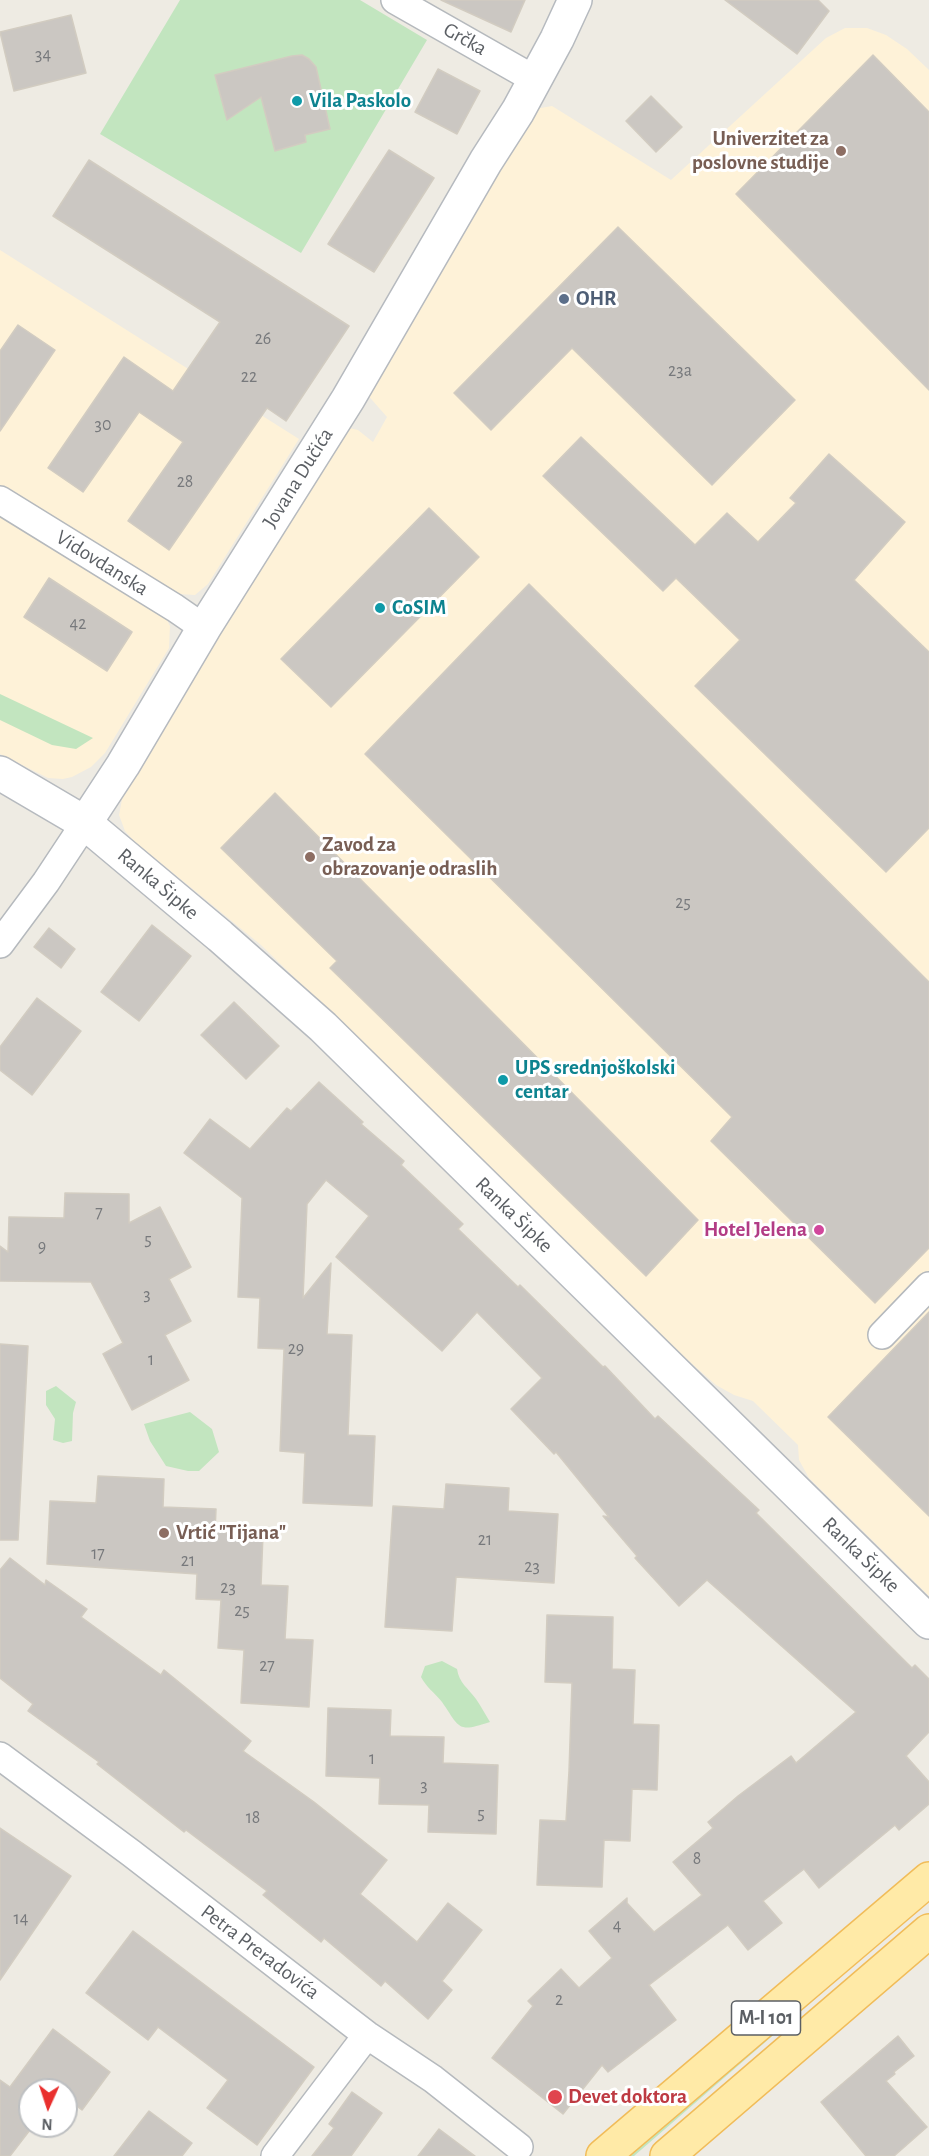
<!DOCTYPE html>
<html>
<head>
<meta charset="utf-8">
<style>
	body { margin:0 }
	#map { position:relative; width:929px; height:2156px; overflow:hidden; background:#eeebe3; font-family:"Alegreya Sans",sans-serif }
	canvas { display:block }
	.north { position:absolute; left:18px; top:2078px; width:60px; height:60px; box-sizing:border-box; background:#fff; border:2px solid #bdbfc1; border-radius:50%; rotate:183deg; font-size:16px; font-weight:700; line-height:24px; text-align:center; color:#5b5f64 }
	.north::after { content:''; display:block; margin:auto; width:21px; height:27px; background:#e9302e; clip-path:polygon(50% 0,100% 100%,50% 72%,0 100%) }
</style>
</head>
<body>
<div id="map">
<canvas width="929" height="2156"></canvas>
<div class="north">N</div>
</div>
<script>
const c = document.querySelector('canvas').getContext('2d');
c.lineJoin = 'round';
function paint(path, color) {
  c.fillStyle = color;
  c.fill(path, 'evenodd');
}
function stroke(path, color, width, dash) {
  c.strokeStyle = color;
  c.lineWidth = width;
  c.lineCap = dash ? 'butt' : 'round';
  c.setLineDash(dash || []);
  c.stroke(path);
}
function write(font, color, halo, rows, align = 'center') {
  c.font = font + ' "Alegreya Sans",sans-serif';
  c.lineWidth = 6;
  c.setLineDash([]);
  c.textBaseline = 'middle';
  c.strokeStyle = halo;
  c.fillStyle = color;
  for (const [text, x, y, turn = 0] of rows) {
    c.save();
    c.translate(x, y);
    c.rotate((+turn || 0) * Math.PI / 180);
    c.textAlign = isNaN(turn) ? turn : align;
    if (halo) c.strokeText(text, 0, 0);
    c.fillText(text, 0, 0);
    c.restore();
  }
}
paint(new Path2D(`
	M845,28H867L886,35L907,49L929,70V1596L809,1478L799,1460L798,1445L753,1401L734,1395L716,1385L682,1355L261,945L134,841L125,831L119,815L123,794L218,634L345,427L358,430L373,442L387,417L365,392L535,109L552,106L671,180L826,38Z
	M0,250L299,439L208,584L195,595L179,594L167,589L0,488Z
	M0,516L165,616L170,626L169,648L105,753L91,767L72,777L63,779L48,778L0,754Z`), '#fef2d8');
paint(new Path2D(`
	M180,0H360L427,40L301,253L100,134Z
	M0,694L93,738L76,749L52,745L0,720Z
	M56,1386L76,1402L73,1413L72,1441L63,1443L53,1440L55,1419L46,1405V1391Z
	M190,1412L212,1429L219,1452L199,1471H188L166,1466L150,1441L144,1424Z
	M442,1661L457,1669C459,1683 468,1688 476,1699C481,1706 485,1714 490,1722C457,1733 460,1728 442,1702C435,1693 426,1687 421,1677L425,1666Z
	M929,1900L634,2156H624Z`), '#c2e5bf');
const building = new Path2D(`
	M441,0H525L511,32Z
	M725,0H818L829,11L797,54Z
	M71,15L86,73L14,91L0,32Z
	M302,55L309,59L316,67L330,129L305,135L306,142L275,151L261,97L227,120L215,75L292,56Z
	M873,55L929,112V390L736,194Z
	M438,69L480,91L457,134L415,112Z
	M651,96L682,127L656,152L626,121Z
	M389,150L434,178L374,272L328,244Z
	M89,160L349,326L286,421L267,408L169,550L128,521L183,442L139,412L83,492L48,468L124,357L173,391L220,322L53,216Z
	M618,227L795,400L712,485L572,348L491,430L454,393Z
	M18,325L55,350L0,431V351Z
	M581,437L695,545L727,513L758,542L796,503L790,498L829,454L905,522L854,580L929,652V828L886,872L695,686L740,640L676,578L663,591L543,476Z
	M429,508L479,557L331,707L281,659Z
	M49,578L132,632L107,671L24,617Z
	M529,584L929,982V1248L875,1303L711,1141L732,1117L365,754Z
	M275,793L698,1220L646,1276L330,968L337,961L221,848Z
	M152,925L191,956L139,1021L101,992Z
	M49,928L75,949L61,968L34,947Z
	M37,998L81,1031L32,1095L0,1070V1047Z
	M234,1002L279,1046L246,1079L201,1035Z
	M319,1082L363,1122L361,1124L404,1161L401,1165L463,1224L458,1229L518,1287L520,1285L603,1367L605,1366L655,1419L658,1416L759,1510L756,1513L912,1668L915,1665L929,1679V1732L906,1756L929,1782V1804L899,1830L895,1825L819,1888L804,1869L763,1901L782,1923L748,1950L728,1925L649,1985L676,2020L608,2072L602,2065L563,2114L492,2058L533,2006L528,2001L561,1969L579,1988L612,1958L589,1931L627,1898V1903L654,1932L702,1895L673,1862L713,1828L708,1822L738,1796L791,1756L796,1763L856,1712L707,1580L679,1606L635,1558L637,1556L603,1516L609,1517L556,1452L554,1454L511,1409L542,1378L477,1312L442,1351L336,1257L369,1216L326,1180L307,1204L303,1298L331,1263L327,1334L352,1335L348,1435L375,1436L372,1506L303,1503L305,1453L280,1451L284,1349L258,1348L260,1298L238,1297L242,1198L184,1153L210,1119L250,1149L287,1108L291,1111Z
	M65,1193L129,1194V1223L160,1207L191,1267L169,1279L191,1321L165,1335L189,1380L132,1410L103,1354L123,1343L91,1282L0,1281V1246L8,1252L9,1217L64,1218Z
	M929,1312V1516L828,1417Z
	M0,1344L28,1346L18,1540H0Z
	M98,1476L164,1479L163,1507L216,1509L215,1532L263,1534L261,1585L288,1586L285,1639L313,1640L309,1707L241,1703L244,1650L218,1648L221,1600L196,1599L197,1574L47,1564L50,1501L96,1503Z
	M446,1484L509,1488L508,1511L558,1514L554,1583L456,1577L452,1631L385,1627L393,1506L444,1509Z
	M10,1558L45,1585L46,1580L87,1609L81,1617L161,1675L164,1670L251,1741L243,1751L314,1802L387,1860L360,1894L417,1942L448,1903L482,1930L442,1981L452,1990L428,2019L385,1981L381,1986L324,1938L321,1942L263,1895L267,1891L186,1830L184,1832L97,1764L99,1762L28,1711L33,1704L0,1678V1570Z
	M547,1615L613,1617L612,1669L635,1670L633,1724L659,1725L657,1790L632,1789L630,1841L604,1840L602,1887L537,1885L540,1820L566,1821L569,1771L572,1683L545,1682Z
	M328,1708L391,1710L390,1736L444,1737L443,1763L498,1765L496,1834L428,1832L429,1805L379,1804L380,1778L326,1776Z
	M0,1828L71,1876L0,1980Z
	M133,1931L314,2067L257,2145L207,2108L228,2080L158,2027L148,2040L86,1993Z
	M53,2029L110,2072L82,2110L66,2098V2090H30V2126H33L10,2156H0V2080L10,2087Z
	M898,2036L914,2056L894,2072L895,2074L886,2081L927,2127L894,2156H866L821,2102Z
	M352,2092L382,2113L351,2156H312L334,2128L329,2124Z
	M149,2111L192,2143L182,2156H114Z
	M439,2129L475,2156H418Z`);
paint(building, '#cbc7c2');
stroke(building, '#d2ccc1', 1.5);
const street = new Path2D(`
	M395,0L534,79
	M0,500L175,608L204,628
	M0,944L46,882L85,823
	M882,1335L929,1286
	M0,1756L131,1853L367,2035L433,2079L519,2147
	M275,2156L367,2035`);
const secondary = new Path2D(`
	M0,773L85,823L220,936L323,1027L929,1622
	M85,823L123,765L204,628L348,399L486,161L518,111L557,39L575,0`);
const primary = new Path2D(`
	M603,2156L929,1879
	M667,2156L929,1931`);
stroke(street, '#b5b9bd', 30);
stroke(secondary, '#b6babf', 36);
stroke(primary, '#f1bc59', 36);
stroke(street, '#fff', 27);
stroke(secondary, '#fff', 33);
stroke(primary, '#ffeaa7', 33);
for (const [x, y, r, color] of [
	[297,101,6,"#0f9aa8"],
	[841,151,6,"#8d6e63"],
	[564,299,6,"#5c6f8a"],
	[380,608,6,"#0f9aa8"],
	[310,857,6,"#8d6e63"],
	[503,1080,6,"#0f9aa8"],
	[819,1230,6,"#d1479c"],
	[164,1533,6,"#8d6e63"],
	[555,2097,8,"#e0444e"]
]) {
  const dot = new Path2D();
  dot.arc(x, y, r, 0, 2 * Math.PI);
  c.fillStyle = color;
  c.fill(dot);
  stroke(dot, '#fff', 2);
}
write('18px', '#77797c', null, [
	["34",43,55],
	["26",263,339],
	["23a",680,371],
	["22",249,377],
	["30",103,425],
	["28",185,482],
	["42",78,624],
	["25",683,903],
	["7",99,1213],
	["5",148,1240],
	["9",42,1247],
	["3",147,1295],
	["29",296,1349],
	["1",151,1360],
	["21",485,1540],
	["17",98,1554],
	["21",188,1561],
	["23",532,1567],
	["23",228,1588],
	["25",242,1611],
	["27",267,1666],
	["1",372,1759],
	["3",424,1786],
	["5",481,1814],
	["18",253,1818],
	["8",697,1859],
	["14",21,1919],
	["4",617,1926],
	["2",559,2000]
]);
for (const [x, y, w] of [
	[766,2018,69]
]) {
  const box = new Path2D();
  box.roundRect(x - w / 2, y - 17, w, 34, 4.5);
  c.fillStyle = '#fff';
  c.fill(box);
  stroke(box, '#5b5f64', 1.5);
}
write('bold 20px', '#5b5f64', null, [
	["M-I 101",766,2018]
]);
write('21px', '#5b5f64', '#fff', [
	["Grčka",465,39,29],
	["Jovana Dučića",298,478,-58],
	["Vidovdanska",102,563,32],
	["Ranka Šipke",158,884,40],
	["Ranka Šipke",514,1215,44],
	["Ranka Šipke",861,1555,44],
	["Petra Preradovića",260,1952,37]
]);
write('bold 21px', '#0d838f', '#fff', [
	["Vila Paskolo",309,101],
	["CoSIM",392,608],
	["UPS srednjoškolski",515,1068],
	["centar",515,1092]
], 'left');
write('bold 21px', '#785e54', '#fff', [
	["Univerzitet za",829,139,"right"],
	["poslovne studije",829,163,"right"],
	["Zavod za",322,845],
	["obrazovanje odraslih",322,869],
	["Vrtić \"Tijana\"",176,1533]
], 'left');
write('bold 21px', '#4e5e75', '#fff', [
	["OHR",576,299]
], 'left');
write('bold 21px', '#b23c85', '#fff', [
	["Hotel Jelena",807,1230]
], 'right');
write('bold 21px', '#be3a42', '#fff', [
	["Devet doktora",568,2097]
], 'left');
</script>
</body>
</html>
